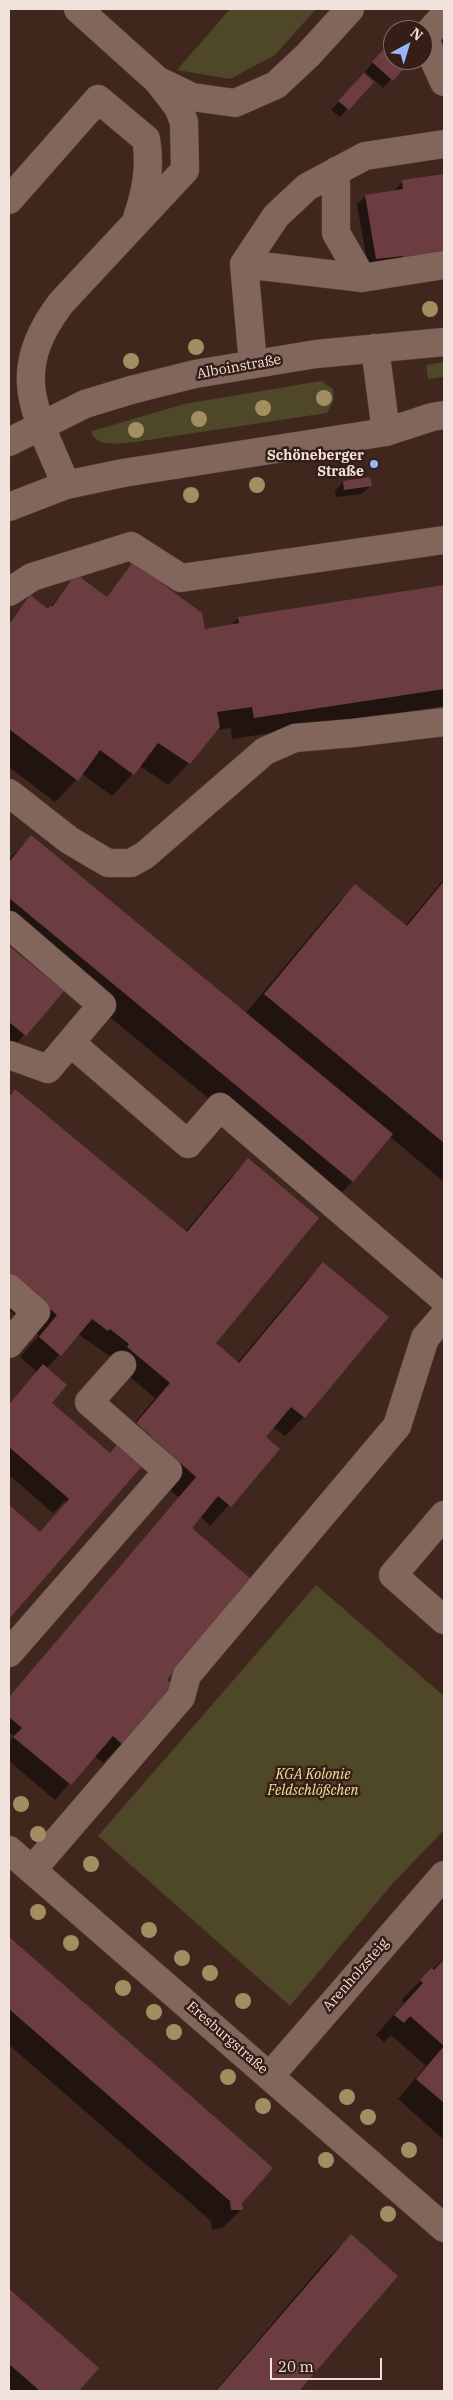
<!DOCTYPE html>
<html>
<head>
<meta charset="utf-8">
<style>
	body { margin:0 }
	#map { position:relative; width:453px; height:2400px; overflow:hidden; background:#3f271e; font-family:"IBM Plex Serif",serif }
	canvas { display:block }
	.frame { position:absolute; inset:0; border:10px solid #f2e2dc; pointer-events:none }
	.north { position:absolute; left:383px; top:20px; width:50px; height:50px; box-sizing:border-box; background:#341e15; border:1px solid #806c65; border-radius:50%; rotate:39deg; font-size:14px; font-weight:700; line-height:20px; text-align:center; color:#f2e2dc }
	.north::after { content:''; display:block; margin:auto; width:18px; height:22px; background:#97b6fd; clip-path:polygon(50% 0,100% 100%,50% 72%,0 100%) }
	.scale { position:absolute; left:270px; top:2358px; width:112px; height:22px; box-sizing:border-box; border:2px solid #f2e2dc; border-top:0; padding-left:6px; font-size:15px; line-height:18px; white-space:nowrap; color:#f2e2dc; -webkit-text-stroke:4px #341e15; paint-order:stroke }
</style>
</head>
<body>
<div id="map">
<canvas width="453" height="2400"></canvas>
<div class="frame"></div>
<div class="north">N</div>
<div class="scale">20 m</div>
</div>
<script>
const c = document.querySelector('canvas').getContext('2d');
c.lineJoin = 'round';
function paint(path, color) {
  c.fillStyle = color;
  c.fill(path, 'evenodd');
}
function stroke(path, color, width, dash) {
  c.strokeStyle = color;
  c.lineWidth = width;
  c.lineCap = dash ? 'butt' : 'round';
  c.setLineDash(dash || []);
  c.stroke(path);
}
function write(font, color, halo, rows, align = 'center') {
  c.font = font + ' "IBM Plex Serif",serif';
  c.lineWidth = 5;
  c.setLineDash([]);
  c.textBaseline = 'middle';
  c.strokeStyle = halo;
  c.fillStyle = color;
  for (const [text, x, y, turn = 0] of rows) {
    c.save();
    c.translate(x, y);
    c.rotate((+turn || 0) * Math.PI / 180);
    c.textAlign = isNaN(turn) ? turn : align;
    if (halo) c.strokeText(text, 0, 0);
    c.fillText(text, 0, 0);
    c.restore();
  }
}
paint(new Path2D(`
	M230,9H316L275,55L230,79L177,70Z
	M444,362V377L428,379L426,365Z
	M321,381L333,389L334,400L327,413L135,442C123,443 98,448 92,434V431L184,404Z
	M316,1585L444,1696V1830L394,1882L290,2006L98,1836Z`), '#4e4728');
paint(new Path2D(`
	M375,60H410L383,88L365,72Z
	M372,82L340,117L331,110L356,83Z
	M444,176V263L368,267L357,204L366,196L394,191L402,182Z
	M343,482L371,485L362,494L336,497L335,491Z
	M133,564L204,631L230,626L239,618L444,586V706L232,739L231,728L215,730L189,763L168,785L140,766L112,796L82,774L55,802L9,767V622L30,597L48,610L76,576L106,598Z
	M31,837L245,1014L336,905L355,886L405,926L444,879V1182L389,1136L352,1182L333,1201L9,934V859Z
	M9,947L62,991L9,1052Z
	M9,1095L185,1232L229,1179L248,1160L214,1343L237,1363L304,1283L323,1264L304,1417L285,1436L272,1427L264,1437L279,1449L210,1526L200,1516L185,1534L166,1680L122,1744L103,1763L94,1756L55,1800L9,1761V1742L14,1736L9,1732V1698L179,1498L142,1465L9,1617V1507L39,1534L66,1503L65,1501L53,1513L9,1475V1403L37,1372L20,1357L39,1335L9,1310ZM78,1334L115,1360L113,1363L155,1398L109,1454L50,1403L46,1369Z
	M9,1939L271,2168L241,2203L242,2209L222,2228L212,2229L211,2221L9,2045Z
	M444,1958V2140L398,2099L426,2066L391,2035L384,2042L376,2035L404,2003L402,2000L412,1989Z
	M351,2236L396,2276L297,2391H215L329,2257Z
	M9,2290L98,2368L78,2391H9Z`), '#0007');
paint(new Path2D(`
	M383,50L393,60H411L393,81L372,62Z
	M364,73L374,82L349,110L338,101Z
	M444,174V257L404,263L403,256L376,259L365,195L403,189L402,180Z
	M370,477L372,486L344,490L343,481Z
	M133,562L202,613L205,629L239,623L238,617L444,585V689L254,718L252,707L217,712L220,727L190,764L158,743L134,775L100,750L78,781L9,729V624L30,595L48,609L51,605L52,607L76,574L107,597Z
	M31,835L393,1134L353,1182L9,898V862Z
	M444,881V1143L264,994L355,884L407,926Z
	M9,946L64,991L26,1036L9,1022Z
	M15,1089L187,1232L248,1158L319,1218L216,1343L239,1363L323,1262L389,1317L305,1418L291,1407L266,1437L280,1449L231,1507L218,1496L192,1528L252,1580L167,1680L173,1685L123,1745L113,1736L71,1785L13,1737L22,1728L9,1717V1697L196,1477L136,1423L170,1383L127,1347L129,1344L110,1329L108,1331L92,1319L61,1356L39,1337L57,1315L9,1274V1094L11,1095Z
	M43,1364L67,1385L52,1403L110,1453L118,1443L143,1465L9,1619V1505L40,1532L69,1499L9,1447V1404Z
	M9,1937L273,2168L242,2203L243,2210H231L230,2201L9,2009Z
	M444,1959V2046L410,2016L404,2023L394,2015L423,1983L420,1980L431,1968L434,1970Z
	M444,2046V2103L416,2079Z
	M351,2234L398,2276L336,2348L299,2391H216Z
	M9,2289L99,2368L79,2391H40L9,2364Z`), '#6b3d41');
const minor = new Path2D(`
	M78,9L157,80L192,97L235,103L276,85L308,55L350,9
	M444,16L424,38L444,82
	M336,171V233L362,278
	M9,200L98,99L146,139C151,167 146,191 137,218
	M244,264L362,278L444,265
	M375,348L386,432
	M253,364L244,264L276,216L307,187L365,156L444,144
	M9,442L85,404L131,390L195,374L316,354L444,342
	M66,485C36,412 7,374 61,303L185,170L184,122L178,107L157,80
	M9,507L66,485L123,473L386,432L432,417L444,415
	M9,592L32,577L131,546L181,578L444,540
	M9,793L69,840L108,863H131L145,855L265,751L295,738L353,733L444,722
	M9,925L102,1005L48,1069L9,1055
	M71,1043L188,1144L220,1107L444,1299
	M9,1288L36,1312L9,1344
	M444,1515L393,1575L444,1620
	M9,1653L168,1471L89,1402L122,1365
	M9,1850L444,2228
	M32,1870L181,1697L187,1675L397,1426L425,1338L444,1316
	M270,2076L444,1875`);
stroke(minor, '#56423a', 29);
stroke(minor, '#82665c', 28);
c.fillStyle = '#a38e62';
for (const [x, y] of [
	[430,309],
	[196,347],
	[131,361],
	[324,398],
	[263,408],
	[199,419],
	[136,430],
	[257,485],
	[191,495],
	[21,1804],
	[38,1834],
	[91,1864],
	[38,1912],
	[149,1930],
	[71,1943],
	[182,1958],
	[210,1973],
	[123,1988],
	[243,2001],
	[154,2012],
	[174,2032],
	[228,2077],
	[347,2097],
	[263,2106],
	[368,2117],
	[409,2150],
	[326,2160],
	[388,2214]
]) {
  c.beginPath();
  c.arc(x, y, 8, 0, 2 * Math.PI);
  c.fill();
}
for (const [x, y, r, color] of [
	[374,464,5,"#97b6fd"]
]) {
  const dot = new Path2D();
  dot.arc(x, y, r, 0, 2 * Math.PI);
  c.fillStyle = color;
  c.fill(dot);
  stroke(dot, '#341e15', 2);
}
write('14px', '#f2e2dc', '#341e15', [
	["Alboinstraße",239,367,-10],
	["Arenholzsteig",356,1975,-49],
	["Eresburgstraße",227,2038,41]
]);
write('bold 14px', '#f2e2dc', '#341e15', [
	["Schöneberger",364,456],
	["Straße",364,472]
], 'right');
write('italic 14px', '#f4e399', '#341e15', [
	["KGA Kolonie",313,1775],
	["Feldschlößchen",313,1791]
]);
</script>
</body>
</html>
